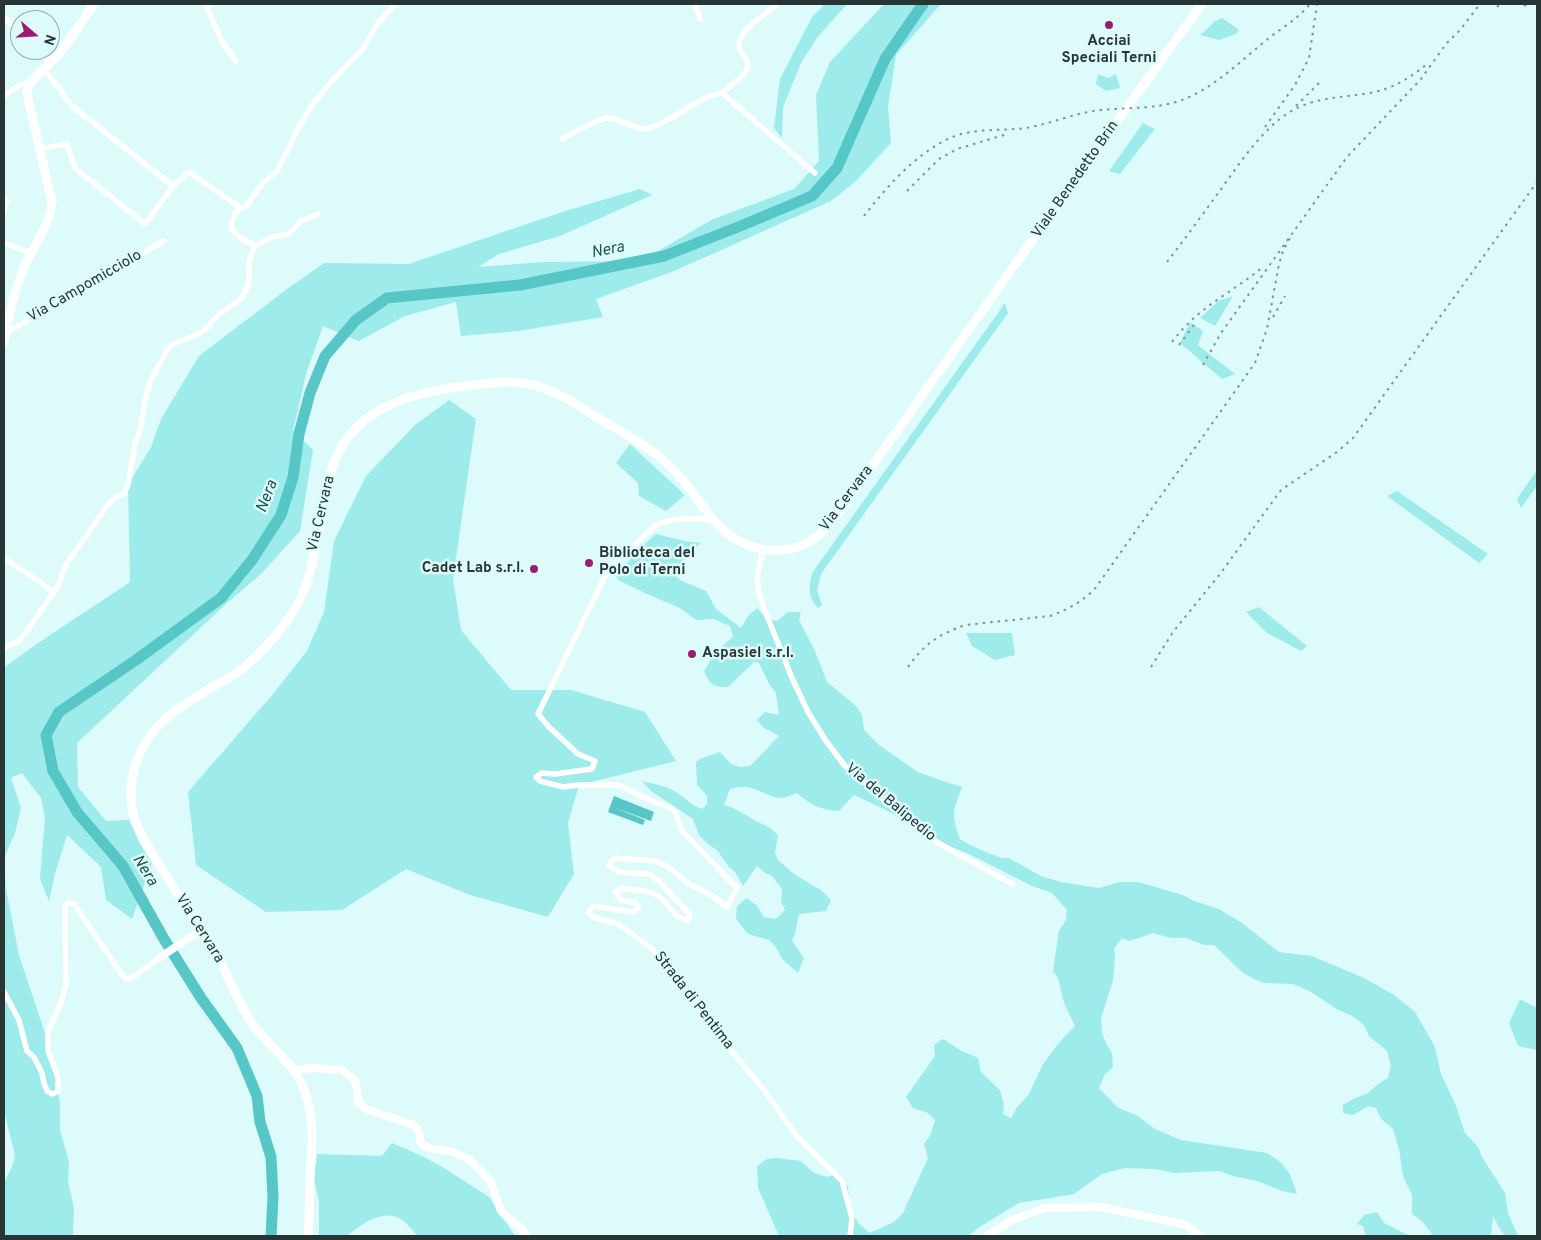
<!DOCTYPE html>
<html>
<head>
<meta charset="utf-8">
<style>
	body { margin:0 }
	#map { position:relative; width:1541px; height:1240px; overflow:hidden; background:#dcfbfa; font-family:Overpass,sans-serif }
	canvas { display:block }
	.frame { position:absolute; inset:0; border:5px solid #293535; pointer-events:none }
	.north { position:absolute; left:10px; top:10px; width:50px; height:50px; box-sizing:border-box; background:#dcfbfa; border:1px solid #94acab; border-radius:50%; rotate:109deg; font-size:14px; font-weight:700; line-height:20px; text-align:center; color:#293535 }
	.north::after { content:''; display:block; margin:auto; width:18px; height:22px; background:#9c1c71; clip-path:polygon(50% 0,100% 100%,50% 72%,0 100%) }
</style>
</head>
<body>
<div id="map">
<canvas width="1541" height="1240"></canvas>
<div class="frame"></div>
<div class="north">N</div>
</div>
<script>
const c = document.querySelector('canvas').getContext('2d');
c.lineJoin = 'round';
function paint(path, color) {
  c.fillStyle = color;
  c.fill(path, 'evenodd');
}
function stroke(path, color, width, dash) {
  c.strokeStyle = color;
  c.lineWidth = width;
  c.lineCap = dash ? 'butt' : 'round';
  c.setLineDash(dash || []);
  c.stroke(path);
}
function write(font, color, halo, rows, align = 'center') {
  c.font = font + ' Overpass,sans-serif';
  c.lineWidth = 5;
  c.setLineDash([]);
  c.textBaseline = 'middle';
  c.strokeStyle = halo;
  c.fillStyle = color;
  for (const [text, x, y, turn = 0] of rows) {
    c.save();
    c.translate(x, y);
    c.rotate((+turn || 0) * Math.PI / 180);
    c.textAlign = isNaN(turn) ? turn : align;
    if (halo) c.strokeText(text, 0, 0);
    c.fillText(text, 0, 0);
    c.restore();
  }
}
paint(new Path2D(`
	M825,4H847L817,38L801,63L783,107L782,138L774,128L780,79L812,17Z
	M884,4H941L896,55L888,107L891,143L855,182L831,201L672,272L596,299L603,317L518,331L461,336L456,302L405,316L359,341L323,326L306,374L293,431L313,450L300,531L261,574L227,603L77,743L78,787L106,821L129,820L140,844L152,863L132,919L106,900L101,867L67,835L56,870L49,901L40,879L45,818L41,798L22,773L11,778L21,808L15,833L4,858L6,889L19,955L51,1051L60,1103V1130L69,1162L68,1181L74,1209L73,1235L71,1236H4V1183L12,1167L15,1155L4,1111V668C44,637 88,611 130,582L128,485L151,447L161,419L199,356L287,289L324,263L409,264L562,212L640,189L652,195L560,236L499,254L478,267L544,262L641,261L711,220L794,189L819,161L816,95L830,62Z
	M1222,18L1239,30L1236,34L1219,40L1200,35L1214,22Z
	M1098,74L1108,78L1116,74L1120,88L1106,91L1096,84Z
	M1143,123L1155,129L1120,174L1109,171Z
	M1233,296L1215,326L1200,318L1218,301Z
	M1005,303L1008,313L821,574L817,590L822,605L818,608C807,595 809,589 812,573Z
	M1190,322L1203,331L1198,345L1235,374L1222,379L1180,343Z
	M449,400L476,419L453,579L461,630L511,690H571L645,712L676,761L579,785L568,823L574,874L548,917L470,895L406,869L342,910L266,912L196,865L188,792L273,694L307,651L324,612L334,541L366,476L415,425Z
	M630,444L685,495L666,511L639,496L638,483L616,463Z
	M1537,470V486L1521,508L1517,499Z
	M1397,491L1488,554L1479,563L1387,496Z
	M656,534L685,541L701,543L690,552L672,572L680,580L706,591L716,609L741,628L748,616L757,608L767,619L777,621L788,612H801L799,620L815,651L827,682L855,705L862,715L864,730L879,745L918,772L949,783L962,787C953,811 951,814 960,839L970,845L988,853L1002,858H1009L1041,876L1061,882L1099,888L1120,882H1138L1183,895L1194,901L1219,909L1242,923L1279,952L1312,956L1364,978L1394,995L1415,1012L1435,1047L1441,1074L1456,1106L1465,1133L1478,1147L1482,1157L1505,1193L1508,1213L1518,1236H1506L1501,1231L1493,1216L1491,1236H1426L1432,1234L1422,1221L1412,1214V1195L1403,1176L1399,1149L1393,1129L1381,1119L1376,1108L1368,1106L1353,1115L1343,1113V1105L1353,1099L1368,1093L1378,1084L1388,1078L1391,1066L1387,1051L1369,1036L1364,1025L1352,1016L1338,1010L1311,992L1293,984L1264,983L1254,979L1243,973L1214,945H1204L1186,938H1171L1153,933L1130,941L1122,938L1114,949L1115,958L1113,980L1101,1019L1102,1033L1106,1043L1112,1053L1113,1067L1105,1074L1099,1088L1117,1107L1138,1116L1155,1129L1181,1140L1267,1153C1288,1166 1290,1172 1297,1194L1282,1191L1257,1181L1233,1176L1219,1171L1175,1173L1154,1169L1125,1168L1102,1174L1074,1194L1019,1203L981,1226L968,1236H779L758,1188L757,1166L767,1159L777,1158L801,1161L814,1173L827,1177L839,1173L848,1187L850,1209L859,1224L870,1233L894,1222L903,1213L928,1158L924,1144L931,1134L935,1120L928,1113L913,1108L906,1097L935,1056L934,1045L943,1039L960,1050L978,1058L981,1072L1000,1090L1004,1105L1003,1114L1011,1118L1018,1106L1029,1094L1042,1066L1057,1045L1075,1026L1064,1003L1058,978L1053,971L1059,931L1066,920L1067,910L1052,893L1032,886L967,853L951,847L920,832L892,813L854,795L839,811C820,810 811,805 797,793C772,805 769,791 747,787C742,786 735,788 730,789L724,805C736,808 744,814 754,820C765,826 770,825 778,836L775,853L778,860L794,874L812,885L821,890L831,900L826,911L799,914L795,934L792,941L804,958L798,973L783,960L775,946L769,940L748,934L736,919L737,906L747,898L757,906L764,917L776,919L785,910L781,901L782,889L772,876L765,873L757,866L743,886L735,872L729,867L717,850L709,845L699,835L693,819L651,791L642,781C652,784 664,785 672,790C683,795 690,805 702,809L707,804V796L697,785L696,762L700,759L720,752L731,764L740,767L750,766L779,736L764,728L757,720L765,712L779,715L776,693L769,684L759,663L754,662L728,687C713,687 710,685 704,671C712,657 720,647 733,637L730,626L713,619L696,620L680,608L649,595L618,580L616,576L637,551Z
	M1259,607L1307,646L1301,651L1267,633L1246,612Z
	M966,633H1012L1015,655L995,660L972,646Z
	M1520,999L1537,1008V1050L1518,1046L1509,1023Z
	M392,1143L422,1156L444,1168L489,1197L515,1236H418C413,1231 407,1223 401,1219C383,1208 360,1225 347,1236H319V1201L314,1179L317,1154L382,1156Z
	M1377,1212L1384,1223L1406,1234L1415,1236H1366L1363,1226L1357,1224L1364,1215Z`), '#9eebeb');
paint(new Path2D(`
	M614,796L654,812L651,821L613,807L645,820L643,825L608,812Z`), '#56c6c6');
stroke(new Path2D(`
	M271,1236L273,1197L271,1157L260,1122L257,1096L237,1048L201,998L164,939L123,866L77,812L53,771L46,735L59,712L136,660L221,598L252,560L281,515L293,477L299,434L310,393L325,356L356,320L387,298L520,285L664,256L743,225L812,196L837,168L885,59L923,4`), '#56c6c6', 11);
stroke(new Path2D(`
	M206,4L222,42L236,61
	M695,4L700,19
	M4,17L20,33
	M38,50L51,63
	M44,69L72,106L173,186L189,172L241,208
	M722,93L740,78L748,69C747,66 748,63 747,61C745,56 740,53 739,47C737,30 767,14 777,4
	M4,96L20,85L30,83
	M562,139C571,134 599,118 608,118C621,118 637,132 649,128C674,121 697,97 722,93L815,173
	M40,149L67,144L75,168L145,224L173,186
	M4,211L7,201
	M4,243L31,253
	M255,246L239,237L232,230L231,223L236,212L246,206L264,182L277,171L291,144L298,128L311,107L328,85L363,49L378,23L396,4
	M255,246L272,237L286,235L291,232L301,221L318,214
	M6,333L101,276L164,241
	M713,520C693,519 674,516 655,526L617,561L605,576L538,714L549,727L578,754L595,761L592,769L555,774L542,773L536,777L540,781L563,787L579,785H618L656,803L670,807L676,813L681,830L737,888L727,907L711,895L689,884L668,867L655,861L614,858L609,866L619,872L649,874L660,882L690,915L688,921L678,917L659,896L650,892L622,888L615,892L621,900L636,903L639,909L632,912L593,906L588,913L595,918L618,924L650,947L679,981L728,1047L761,1086L796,1135L842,1181L852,1218L850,1236
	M763,550L757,578L759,593L765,611L792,678L808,712L826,741L845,766L899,813L935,841L1012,884
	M4,558L40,582L54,593
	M4,648L19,641L25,634L59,584L67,563L107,506L115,498L124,494L128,485L135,444L140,430L146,396L152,378L167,350L173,344L199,334L209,326L218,315L241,299L247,288L249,280V261L255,246
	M4,992L19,1020L27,1051L34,1057L42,1073L44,1084L48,1092L53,1094L58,1091V1077L48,1051V1033L52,1022L61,1003L66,984L65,906L68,903L74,904L123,976L126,979L132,978L159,958`), '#fff', 5.5);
stroke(new Path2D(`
	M159,958L201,930
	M295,1070L312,1068L342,1070L355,1080L359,1103L366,1109L414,1125L419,1132L421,1144L429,1148L453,1152L470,1160L491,1182L501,1211L508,1218L520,1227L527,1236
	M987,1236L1010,1221L1045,1208L1101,1207L1186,1225L1200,1236`), '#fff', 8);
stroke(new Path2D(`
	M4,342C8,318 14,293 23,270C32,248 50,226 52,202L29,103L27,92L30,83L61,52L94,4
	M308,1236C310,1216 309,1195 310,1175C312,1147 315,1119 305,1092C295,1064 271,1048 254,1026C240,1007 232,985 222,965C215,951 206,938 198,925C185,906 173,887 161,867C150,851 138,832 133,813C126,779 138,745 162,722C184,701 214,688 239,671C253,661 266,647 277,634C285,624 293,614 299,602C312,575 316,543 322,514C326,492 330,467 341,448C368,401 426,390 475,385C485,384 495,382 505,382C517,382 531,383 543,388C565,396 584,409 603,421C627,435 653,449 673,469C691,487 703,510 721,528C747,553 790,559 819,535C830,525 839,512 848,500L1110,131L1202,4`), '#fff', 9);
stroke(new Path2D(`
	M1524,6L1527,4
	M1497,7L1500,4
	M1296,106L1322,80
	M1265,127L1295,85L1309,58L1317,4
	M907,191L939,159L957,149L1004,135
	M864,216C887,186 919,150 955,136C977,128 1003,131 1026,128C1049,124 1070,115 1093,111C1120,107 1149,110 1176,102C1212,91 1240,61 1269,38C1283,27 1299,18 1310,4
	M1167,262C1185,239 1202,215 1219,192C1240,163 1266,122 1299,107C1322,97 1346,97 1370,93C1392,89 1410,78 1427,64
	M1273,317L1285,296
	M1172,342C1199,306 1230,294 1263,267
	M1179,345L1197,321
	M1203,365L1221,333L1347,157L1421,79L1446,44L1460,30L1480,4
	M908,667C924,644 938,635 965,625L1050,616C1067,610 1081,602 1094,590L1255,363L1267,329L1279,264L1283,251L1292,234
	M1151,667L1173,632L1220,574L1281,490L1337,452L1353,438L1537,182`), '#7f9494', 2, [2.5, 5]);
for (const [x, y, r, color] of [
	[1109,25,5,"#9c1c71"],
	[589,563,5,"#9c1c71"],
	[534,569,5,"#9c1c71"],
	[692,654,5,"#9c1c71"]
]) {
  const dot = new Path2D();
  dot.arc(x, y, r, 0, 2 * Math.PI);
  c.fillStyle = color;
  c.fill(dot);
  stroke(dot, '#dcfbfa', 2);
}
write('bold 15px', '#293535', '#dcfbfa', [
	["Acciai",1109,42,"center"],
	["Speciali Terni",1109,59,"center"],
	["Biblioteca del",599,554],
	["Polo di Terni",599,571],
	["Cadet Lab s.r.l.",524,569,"right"],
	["Aspasiel s.r.l.",702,654]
], 'left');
write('15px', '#293535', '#dcfbfa', [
	["Viale Benedetto Brin",1076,180,-55],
	["Via Campomicciolo",85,287,-30],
	["Via Cervara",847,499,-53],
	["Via Cervara",322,514,-77],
	["Via del Balipedio",890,803,40],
	["Via Cervara",199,929,58],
	["Strada di Pentima",693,1001,52]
]);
write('italic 16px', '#235454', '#dcfbfa', [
	["Nera",608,251,-11],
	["Nera",268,497,-69],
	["Nera",144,871,58]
]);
</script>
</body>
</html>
